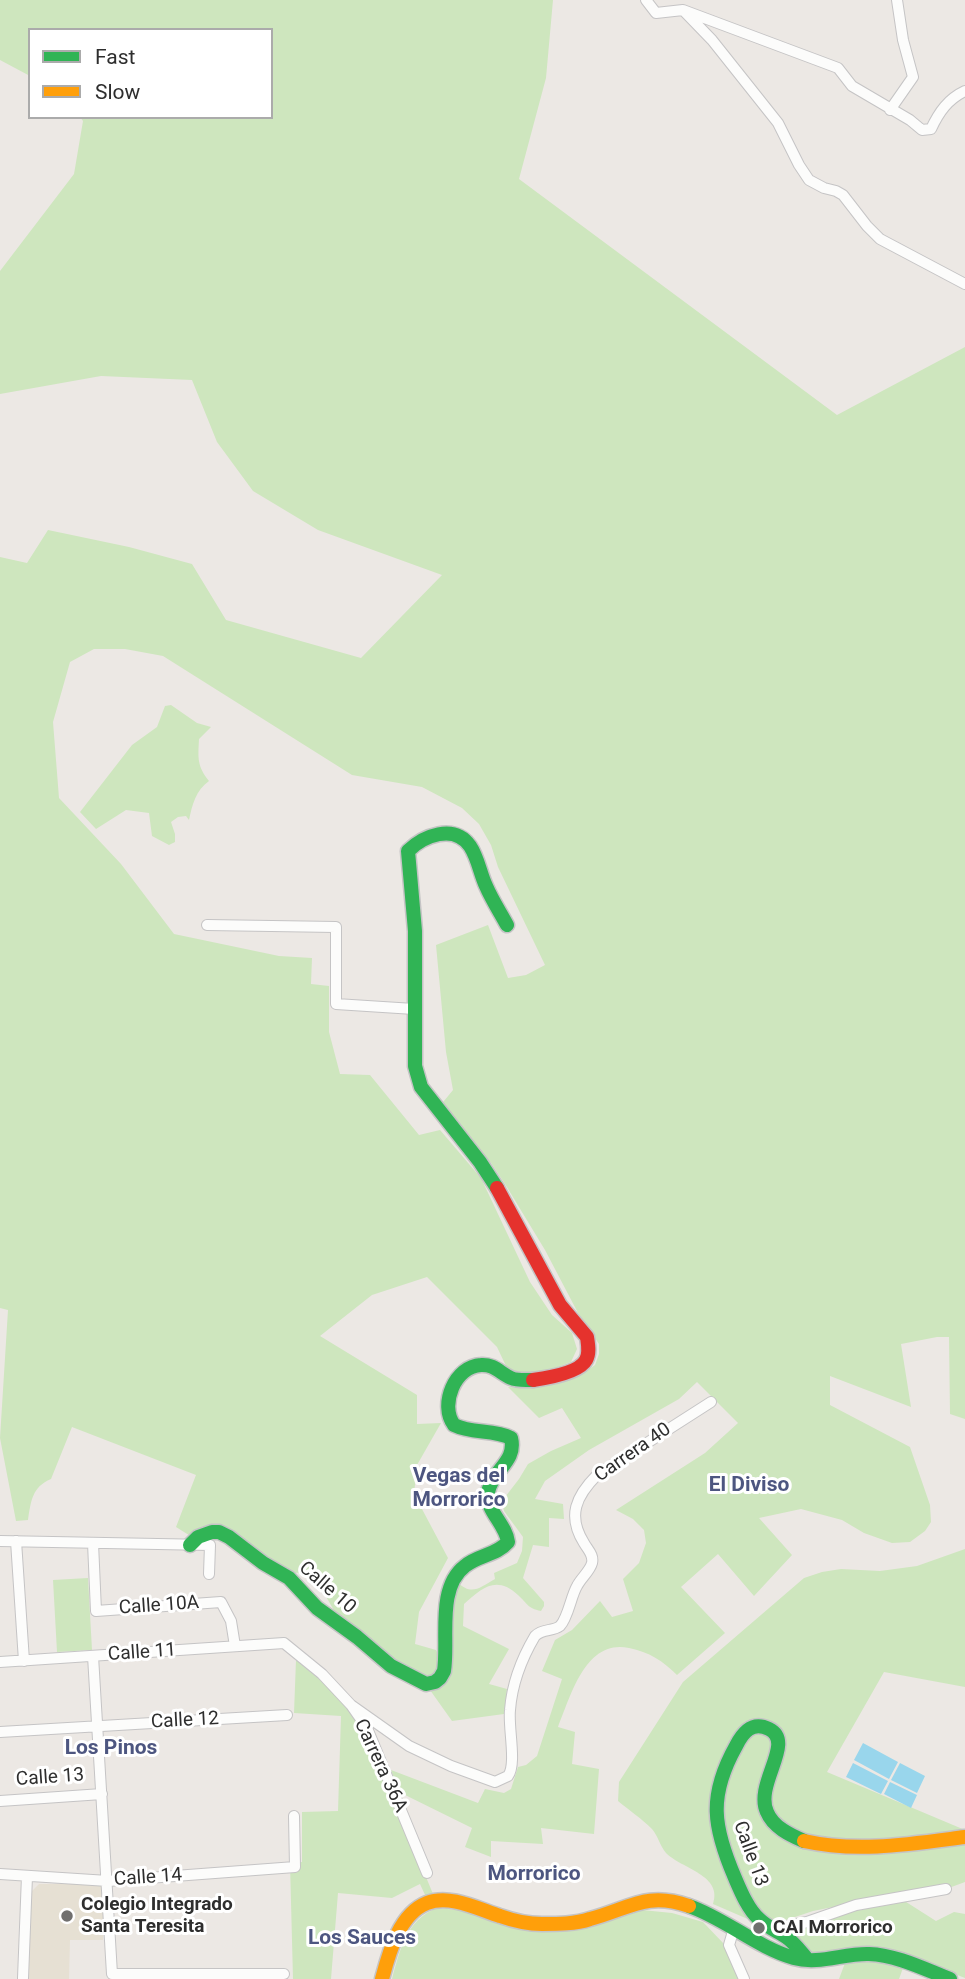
<!DOCTYPE html>
<html>
<head>
<meta charset="utf-8">
<style>
	body { margin:0 }
	#map { position:relative; width:965px; height:1979px; overflow:hidden; background:#ece8e4; font-family:Roboto,sans-serif }
	canvas { display:block }
	.legend { position:absolute; left:28px; top:28px; width:245px; height:91px; box-sizing:border-box; background:#fff; border:2px solid #ababab; margin:0; padding:9px 12px; list-style:none; font-size:21px; color:#2e2e2e }
	.legend li { display:flex; align-items:center; gap:14px; height:35px }
	.legend b { width:35px; border:2px solid #ababab }
</style>
</head>
<body>
<div id="map">
<canvas width="965" height="1979"></canvas>
<ul class="legend">
<li><b style="height:9px;background:#30b455"></b>Fast</li>
<li><b style="height:9px;background:#ff9f0a"></b>Slow</li>
</ul>
</div>
<script>
const c = document.querySelector('canvas').getContext('2d');
c.lineJoin = 'round';
function paint(path, color) {
  c.fillStyle = color;
  c.fill(path, 'evenodd');
}
function stroke(path, color, width, dash) {
  c.strokeStyle = color;
  c.lineWidth = width;
  c.lineCap = dash ? 'butt' : 'round';
  c.setLineDash(dash || []);
  c.stroke(path);
}
function write(font, color, halo, rows, align = 'center') {
  c.font = font + ' Roboto,sans-serif';
  c.lineWidth = 6;
  c.setLineDash([]);
  c.textBaseline = 'middle';
  c.strokeStyle = halo;
  c.fillStyle = color;
  for (const [text, x, y, turn = 0] of rows) {
    c.save();
    c.translate(x, y);
    c.rotate((+turn || 0) * Math.PI / 180);
    c.textAlign = isNaN(turn) ? turn : align;
    if (halo) c.strokeText(text, 0, 0);
    c.fillText(text, 0, 0);
    c.restore();
  }
}
paint(new Path2D(`
	M39,1884H103V1940H70L69,1979H28L31,1892Z`), '#e6e0d3');
paint(new Path2D(`
	M0,0H553L546,78L519,179L837,415L965,347V1419L950,1414L949,1337H937L901,1344L911,1407L830,1376V1405L910,1447L930,1505L931,1522L925,1531L910,1542L892,1543L864,1533L842,1520L801,1509L759,1518L792,1555L754,1596L718,1554L681,1587L725,1633L677,1675C663,1661 649,1652 629,1648C585,1639 571,1696 558,1727L575,1732L572,1764L599,1769L594,1834L541,1828L543,1844L491,1841V1857L465,1847L472,1828L399,1792L391,1770L478,1803L485,1789L504,1793L511,1789L518,1767L526,1765L537,1756L562,1679L542,1671L555,1640L572,1630L600,1601L612,1617L633,1611L623,1579L639,1563L646,1543L644,1530L633,1519L616,1510L705,1453L738,1423L697,1382L679,1399L589,1450L545,1481L535,1499L563,1504L564,1519L549,1518V1547L533,1545L523,1578L544,1602V1606L541,1611C527,1608 528,1604 518,1595C496,1575 482,1588 464,1604L463,1626L509,1649L489,1684L507,1689L504,1714L452,1721L430,1690L442,1687L449,1677L451,1663L449,1622L457,1582C472,1596 479,1588 495,1579L494,1573L517,1563L522,1551L523,1537L504,1511L502,1501L519,1479L528,1464L551,1451L581,1438L562,1408L539,1418L508,1387L528,1388L573,1378L585,1372L595,1365L599,1354V1344L578,1313L545,1250L505,1184L491,1163L439,1107L453,1090L446,1052L436,945L488,925L508,978L526,975L545,965L498,867L491,845L479,824L462,808L422,787L352,775L163,656L125,649H94L70,662L53,722L59,798L121,864L174,934L279,956L312,958L311,984L329,986V1032L340,1074L370,1075L419,1135L440,1130L481,1178L530,1282L552,1315L572,1333L577,1349L571,1362L550,1370L518,1374L506,1366L497,1347L427,1277L372,1295L320,1336L417,1395V1424L441,1423L417,1465L414,1494L448,1558L419,1612L415,1644L436,1650C442,1661 440,1670 431,1678L395,1664L336,1614L312,1572L293,1573L216,1525C205,1525 199,1529 192,1537L176,1527L196,1475L72,1427L51,1479C32,1487 31,1501 28,1520L16,1521L0,1438L8,1310L0,1308V557L27,563L48,530L129,547L192,564L226,620L361,658L442,575L318,530L253,491L217,442L192,380L101,376L0,394V271L74,174L83,121L80,117H271V30H30V76L0,60Z
	M171,705L197,723L211,727L199,739C198,758 197,766 209,781C196,790 192,805 189,820L186,816L178,817L171,822L175,834V842L169,845L152,836L149,813L126,810L96,829L80,812L132,745L157,727L165,706Z
	M965,1549V1687L884,1672L827,1772L965,1830V1882L946,1889L943,1885L813,1911L777,1923L750,1920L713,1904C723,1875 682,1869 666,1853C660,1846 658,1836 652,1829C642,1819 629,1810 618,1801L619,1782L683,1682L804,1578L822,1572L841,1569L880,1571L917,1566Z
	M88,1578L92,1650L57,1652L53,1580Z
	M296,1660L325,1684L365,1729L433,1894L426,1897L420,1884L392,1898L338,1893L331,1979H293L290,1863L302,1862V1812L338,1811L341,1716L294,1713Z
	M903,1900L936,1921L954,1912L965,1914V1978L904,1954L814,1956L785,1930L846,1912Z
	M437,1908L596,1923L642,1910L672,1913L703,1922L724,1944L739,1979H392C400,1950 406,1920 437,1908Z
	M868,1958L903,1968L899,1979H839L845,1963Z`), '#cee6be');
paint(new Path2D(`
	M863,1743L898,1762L889,1779L854,1760Z
	M853,1763L888,1781L881,1794L846,1777Z
	M900,1763L925,1776L917,1793L891,1780Z
	M890,1782L917,1795L911,1808L884,1794Z`), '#99d6ec');
const street = new Path2D(`
	M646,0L656,13L683,10L838,68L852,86L910,120L922,130L931,129C939,112 948,99 965,91
	M683,10L712,40L778,123L799,165L809,180L824,188L836,191L843,195L867,226L880,239L965,284
	M890,110L913,77L903,40L897,0
	M207,925L336,927V1004L414,1009
	M0,1541L210,1545L209,1574
	M16,1541L24,1661
	M93,1543L96,1611L221,1602L231,1621L235,1646
	M93,1656L112,1974H284
	M0,1662L284,1643L322,1674L351,1705L367,1728L427,1873
	M351,1705L409,1746L451,1766L495,1782L508,1776C517,1764 508,1728 510,1710C512,1684 522,1658 535,1636C543,1628 552,1632 560,1626C568,1618 571,1596 577,1586C581,1578 590,1571 592,1563C594,1555 588,1550 584,1543C567,1516 576,1496 597,1475L711,1402
	M0,1732L287,1715
	M0,1801L102,1794
	M0,1874L108,1881L295,1867L294,1816
	M734,1928L729,1945L744,1979
	M772,1929L807,1922L856,1905L946,1889
	M23,1978L27,1876`);
const fast = new Path2D(`
	M497,1188L480,1162L421,1087L415,1066V931L408,851C423,836 454,823 470,846C478,858 480,873 486,886C492,900 500,912 507,925
	M190,1545L198,1537L212,1532H219L229,1537L263,1563L289,1578L317,1608L357,1637L391,1666L426,1684L435,1682L440,1678L444,1671C449,1640 436,1588 465,1566C478,1555 497,1555 508,1542C506,1524 485,1510 488,1492C492,1470 517,1462 511,1438C493,1429 472,1434 454,1425C439,1405 455,1366 481,1365C494,1364 500,1373 511,1378C518,1381 526,1380 533,1380
	M804,1841C790,1835 773,1827 767,1812C754,1784 796,1742 769,1729C752,1721 743,1732 736,1746C708,1796 713,1827 735,1878C741,1892 748,1909 759,1919C767,1927 777,1931 786,1937C795,1943 801,1952 808,1960
	M689,1906C726,1919 756,1947 794,1958C819,1965 844,1953 869,1954C897,1955 924,1969 950,1979`);
const slow = new Path2D(`
	M804,1841C857,1853 911,1844 965,1837
	M382,1979C389,1953 399,1914 427,1903C450,1894 478,1909 500,1916C514,1921 528,1924 542,1924C558,1924 575,1924 590,1919C629,1909 646,1891 689,1906`);
const jam = new Path2D(`
	M497,1188L560,1305L587,1337C588,1344 590,1353 586,1360C579,1373 547,1378 533,1380`);
stroke(street, '#c5c4c5', 12);
stroke(fast, '#c5c4c5', 17);
stroke(slow, '#c5c4c5', 17);
stroke(jam, '#c5c4c5', 17);
stroke(street, '#fcfcfb', 10);
stroke(fast, '#30b455', 14);
stroke(slow, '#ff9f0a', 14);
stroke(jam, '#e5322d', 14);
for (const [x, y, r, color] of [
	[67,1916,7,"#706f6e"],
	[759,1928,7,"#706f6e"]
]) {
  const dot = new Path2D();
  dot.arc(x, y, r, 0, 2 * Math.PI);
  c.fillStyle = color;
  c.fill(dot);
  stroke(dot, '#fff', 2.5);
}
write('19px', '#2e2e2e', '#fff', [
	["Carrera 40",633,1453,-35],
	["Calle 10",327,1588,41],
	["Calle 10A",159,1606,-4],
	["Calle 11",142,1653,-4],
	["Calle 12",185,1721,-3],
	["Carrera 36A",380,1766,65],
	["Calle 13",50,1778,-4],
	["Calle 13",750,1854,70],
	["Calle 14",148,1878,-4]
]);
write('bold 19px', '#2e2e2e', '#fff', [
	["Colegio Integrado",81,1905],
	["Santa Teresita",81,1927],
	["CAI Morrorico",773,1928]
], 'left');
write('bold 21px', '#4d5680', '#fff', [
	["Vegas del",459,1477],
	["Morrorico",459,1501],
	["El Diviso",749,1486],
	["Los Pinos",111,1749],
	["Morrorico",534,1875],
	["Los Sauces",362,1939]
]);
</script>
</body>
</html>
